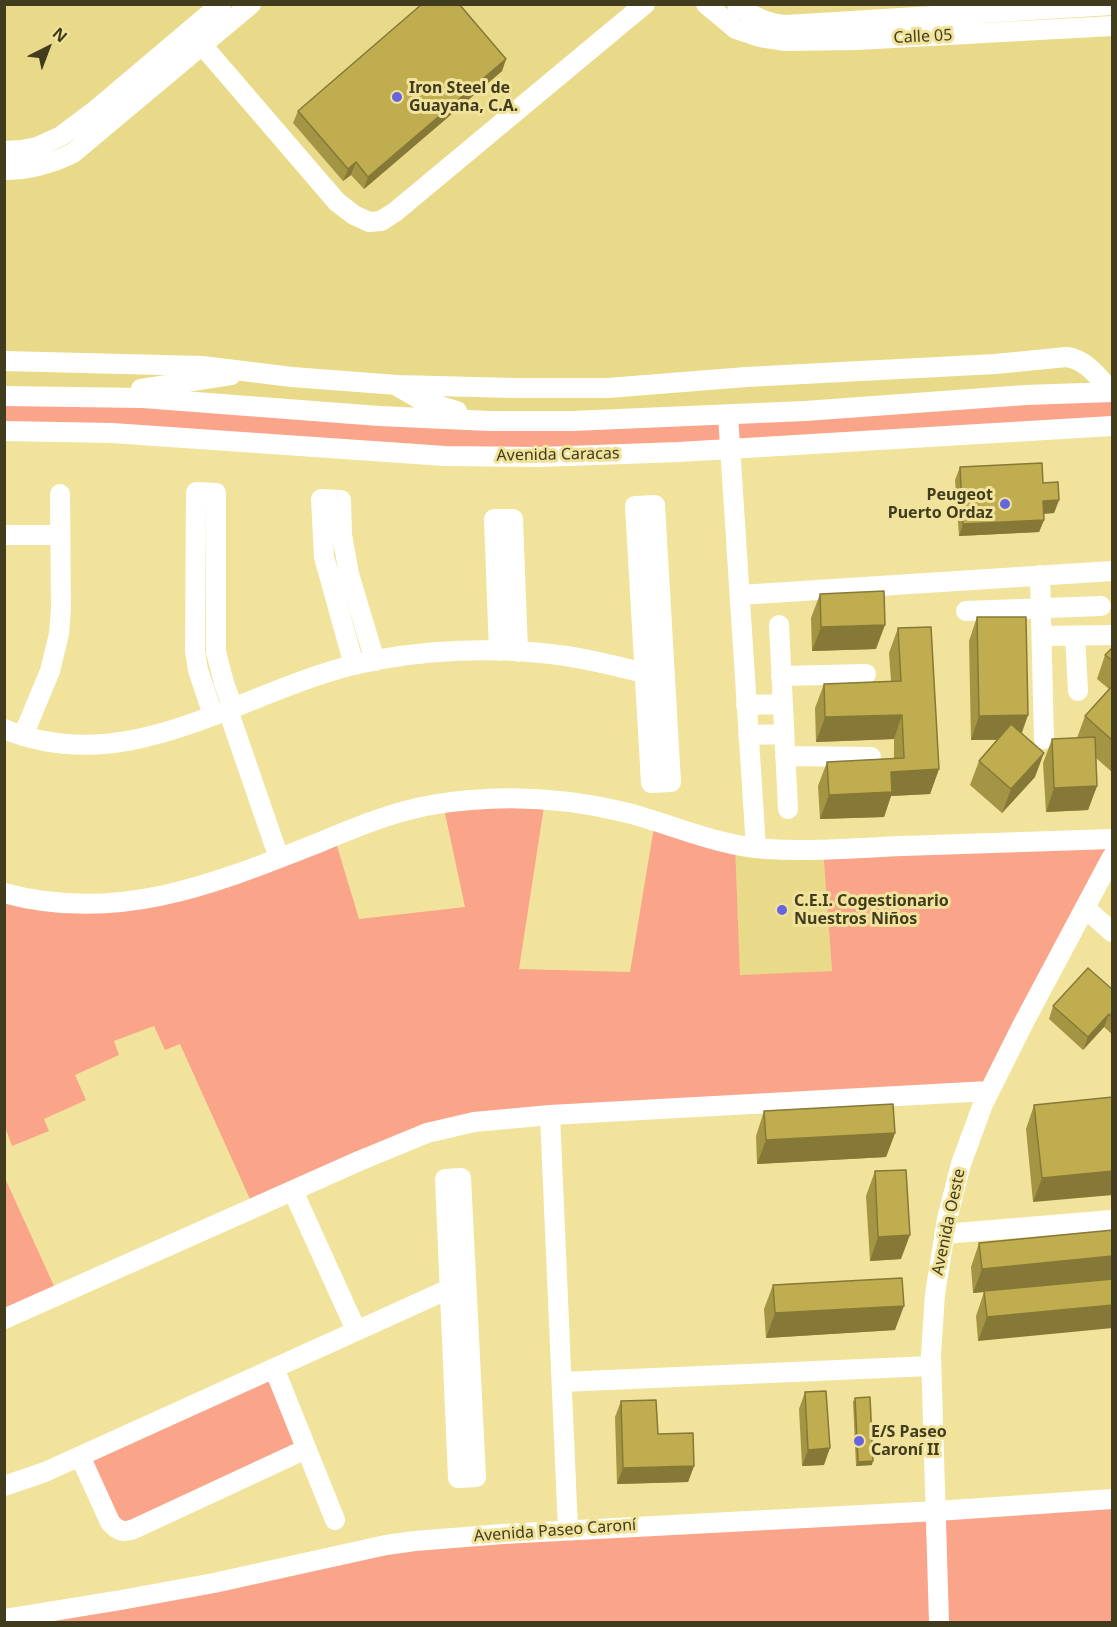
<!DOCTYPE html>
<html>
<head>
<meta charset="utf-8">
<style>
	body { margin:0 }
	#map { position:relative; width:1117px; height:1627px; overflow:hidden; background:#f1e39b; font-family:"Noto Sans",sans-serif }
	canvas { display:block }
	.frame { position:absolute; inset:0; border:6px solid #413c1e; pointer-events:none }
	.north { position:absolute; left:18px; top:18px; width:60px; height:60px; -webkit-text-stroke:4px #f1e39b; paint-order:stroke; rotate:42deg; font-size:16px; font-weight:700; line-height:24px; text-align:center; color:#413c1e }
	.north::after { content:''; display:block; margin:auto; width:21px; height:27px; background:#413c1e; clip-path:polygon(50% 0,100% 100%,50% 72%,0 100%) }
</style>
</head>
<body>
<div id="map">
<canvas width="1117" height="1627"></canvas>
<div class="frame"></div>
<div class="north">N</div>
</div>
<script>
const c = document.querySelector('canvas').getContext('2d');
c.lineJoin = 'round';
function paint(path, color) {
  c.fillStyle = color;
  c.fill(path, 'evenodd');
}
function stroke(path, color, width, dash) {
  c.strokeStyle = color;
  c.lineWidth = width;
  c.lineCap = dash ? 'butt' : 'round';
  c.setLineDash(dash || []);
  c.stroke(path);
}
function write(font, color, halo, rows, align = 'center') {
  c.font = font + ' "Noto Sans",sans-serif';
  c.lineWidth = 6;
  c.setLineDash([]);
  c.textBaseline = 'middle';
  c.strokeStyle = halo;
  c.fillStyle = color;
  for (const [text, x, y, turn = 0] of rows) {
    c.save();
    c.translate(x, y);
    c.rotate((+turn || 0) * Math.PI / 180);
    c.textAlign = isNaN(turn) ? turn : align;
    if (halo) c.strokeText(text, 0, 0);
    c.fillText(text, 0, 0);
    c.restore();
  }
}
paint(new Path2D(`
	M4,5H1112V391L654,419L5,396Z
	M735,843L823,848L832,971L740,976Z`), '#e9da89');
paint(new Path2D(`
	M1112,391V426L540,457L5,431L4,396L450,419Z
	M545,800L519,969L630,972L655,821L735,843L740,975L832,971L823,848L1112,839L989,1091L474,1122L254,1208L180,1044L165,1050L154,1026L114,1041L119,1055L75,1075L86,1100L44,1119L49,1131L12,1146L5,1127L4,893L126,903L334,836L359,919L465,907L443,804Z
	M4,1176L59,1297L4,1319Z
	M274,1368L306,1449L124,1531L80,1456Z
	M1112,1499V1622H5L386,1545Z`), '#faa589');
stroke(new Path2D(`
	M706,4L736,29L760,37L786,41L857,40L1112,26
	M737,4C752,17 767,24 786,25L1112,5
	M190,31L337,202L354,215L369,222L381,221L395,212L645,4
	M4,151L22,150L37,147L61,136L97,109L221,4
	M4,170C30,170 51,164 73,153L251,4
	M4,361L202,366L292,377L397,385L514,388H608L746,377L995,364L1067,357C1087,360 1099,378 1112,392
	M399,387L423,401L457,411
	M141,389L231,375
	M4,396L143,398L379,416L490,421H572L805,411L1026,395L1112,392
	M728,415L756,848
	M4,431L112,433L445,456L540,457L679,452L1112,426
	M655,505L671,782L651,783L635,506Z
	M4,535H60
	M1040,575L1044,739
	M740,595L1112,571
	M966,611L1101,606
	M779,625L788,809
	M1042,636L1111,635
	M1075,636L1078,691
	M499,651L494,519H513L518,652
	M354,665L324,557L321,499L341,500L342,535L349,574L375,661
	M781,676L866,674
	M746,705L783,704
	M228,710L279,858
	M213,715L198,670L195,651L196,492L216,493V652L224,683L233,708
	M4,729C128,780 237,694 353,665C419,649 499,646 566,656C599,661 632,670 664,678
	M748,735L784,734
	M23,736L50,671L59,634L61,609L60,494
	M785,756L871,757
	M4,893C117,924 214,884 318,843C354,828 392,812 431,805C496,794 564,797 628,813C673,825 719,846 766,849C811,852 857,848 902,846C972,844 1042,841 1112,839
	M1085,908L1112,932
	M550,1115L568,1530
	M461,1178L476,1477L458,1478L445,1179Z
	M293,1191L356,1330
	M944,1234L1112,1220
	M4,1319L359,1161L427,1133L474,1122L550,1115L989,1091
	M274,1368L335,1520
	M562,1382L931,1366
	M80,1456L110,1522C118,1532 125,1533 136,1528L306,1449
	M4,1486L45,1472L460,1284
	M4,1619L121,1600L214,1583L386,1545L415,1541L503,1534L937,1511L1112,1499
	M939,1622L931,1355L935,1294L947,1219L961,1164L983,1104L1023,1024L1112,857`), '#fff', 20);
paint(new Path2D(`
	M506,59L502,71L364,189L351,175L343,181L293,123L298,111Z
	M960,467L1043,483L1059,500L1054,513L1044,514V520L1039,532L959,536L955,480Z
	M820,594L876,649L812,651L811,618Z
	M977,617L1028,715L1022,733L1035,777L1002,813L970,785L979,761L998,740H971L969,641Z
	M898,628L939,769L930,794L891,796L884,817L820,819L818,786L827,762L894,759V739L816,742L815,708L824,684L891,681L889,653Z
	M1113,647V773L1096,758L1097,786L1088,810L1046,812L1043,763L1052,739L1077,738L1085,716L1109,689L1097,679L1105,655Z
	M1113,990V1035L1104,1027L1083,1050L1049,1019L1053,1006Z
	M1113,1097L1033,1202L1026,1129L1034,1105Z
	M764,1111L895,1133L886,1157L757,1164L756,1136Z
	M875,1171L901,1259L870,1261L866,1196Z
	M1113,1230L978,1341L976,1316L984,1292L973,1293L971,1267L979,1243Z
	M773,1285L895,1330L766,1338L764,1309Z
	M805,1392L824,1465L802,1466L799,1409Z
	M855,1398L872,1465L856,1466L853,1402Z
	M621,1401L694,1466L688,1482L617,1484L615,1417Z`), '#a49544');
paint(new Path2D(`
	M506,59L502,71L364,189L368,177Z
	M356,162L351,175L343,181L348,169Z
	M1059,500L1054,513L1038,514L1043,501Z
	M1044,520L1039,532L959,536L963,524Z
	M885,625L876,649L812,651L821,627Z
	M902,715L894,739L816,742L825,717Z
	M1028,715L1019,739L971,740L979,716Z
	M1044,753L1035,777L1002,813L1011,789Z
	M939,769L930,794L891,796L884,817L820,819L829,795L891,772Z
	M1097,786L1088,810L1046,812L1054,788Z
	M1109,1014L1104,1027L1083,1050L1088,1037Z
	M895,1133L886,1157L757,1164L766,1140Z
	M1113,1171V1195L1033,1202L1042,1178Z
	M910,1235L901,1259L870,1261L878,1237Z
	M1113,1256V1279L973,1293L982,1269Z
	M1113,1305V1328L978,1341L987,1317Z
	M904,1306L895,1330L766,1338L775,1313Z
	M830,1448L824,1465L802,1466L808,1450Z
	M873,1461L872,1465L856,1466L858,1462Z
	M694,1466L688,1482L617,1484L623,1468Z`), '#867937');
const building = new Path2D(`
	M422,4H459L506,59L368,177L356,162L348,169L298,111Z
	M1042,463L1043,483L1058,482L1059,500L1043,501L1044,520L963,524L960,467Z
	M884,591L885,625L821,627L820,594Z
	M977,617H1026L1028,715L979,716Z
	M931,627L939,769L891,772L892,792L829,795L827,762L904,758L902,715L825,717L824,684L901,681L898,628Z
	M1113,647V661L1105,655Z
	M1113,685V741L1085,716Z
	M1011,724L1044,753L1011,789L979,761Z
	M1095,737L1097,786L1054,788L1052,739Z
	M1088,968L1113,990V1018L1109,1014L1088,1037L1053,1006Z
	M1113,1097V1171L1042,1178L1034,1105Z
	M893,1104L895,1133L766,1140L764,1111Z
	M906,1170L910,1235L878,1237L875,1171Z
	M1113,1230V1256L982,1269L979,1243Z
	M902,1278L904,1306L775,1313L773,1285Z
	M1113,1279V1305L987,1317L984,1291Z
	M826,1391L830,1448L808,1450L805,1392Z
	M870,1397L873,1461L858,1462L855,1398Z
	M656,1400L658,1434L693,1433L694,1466L623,1468L621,1401Z`);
paint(building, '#bfad4f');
stroke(building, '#867937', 1.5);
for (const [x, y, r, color] of [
	[397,97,6,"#6566df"],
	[1005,504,6,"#6566df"],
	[782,910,6,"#6566df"],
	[859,1441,6,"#6566df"]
]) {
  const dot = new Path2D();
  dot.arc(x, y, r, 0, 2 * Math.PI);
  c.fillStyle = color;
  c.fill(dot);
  stroke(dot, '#f1e39b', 2);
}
write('16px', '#413c1e', '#f1e39b', [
	["Calle 05",923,37,-3],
	["Avenida Caracas",558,455,-1],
	["Avenida Oeste",949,1222,-78],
	["Avenida Paseo Caroní",555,1531,-4]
]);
write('bold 16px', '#413c1e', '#f1e39b', [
	["Iron Steel de",409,88],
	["Guayana, C.A.",409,106],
	["Peugeot",993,495,"right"],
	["Puerto Ordaz",993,513,"right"],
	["C.E.I. Cogestionario",794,901],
	["Nuestros Niños",794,919],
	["E/S Paseo",871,1432],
	["Caroní II",871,1450]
], 'left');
</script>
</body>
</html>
